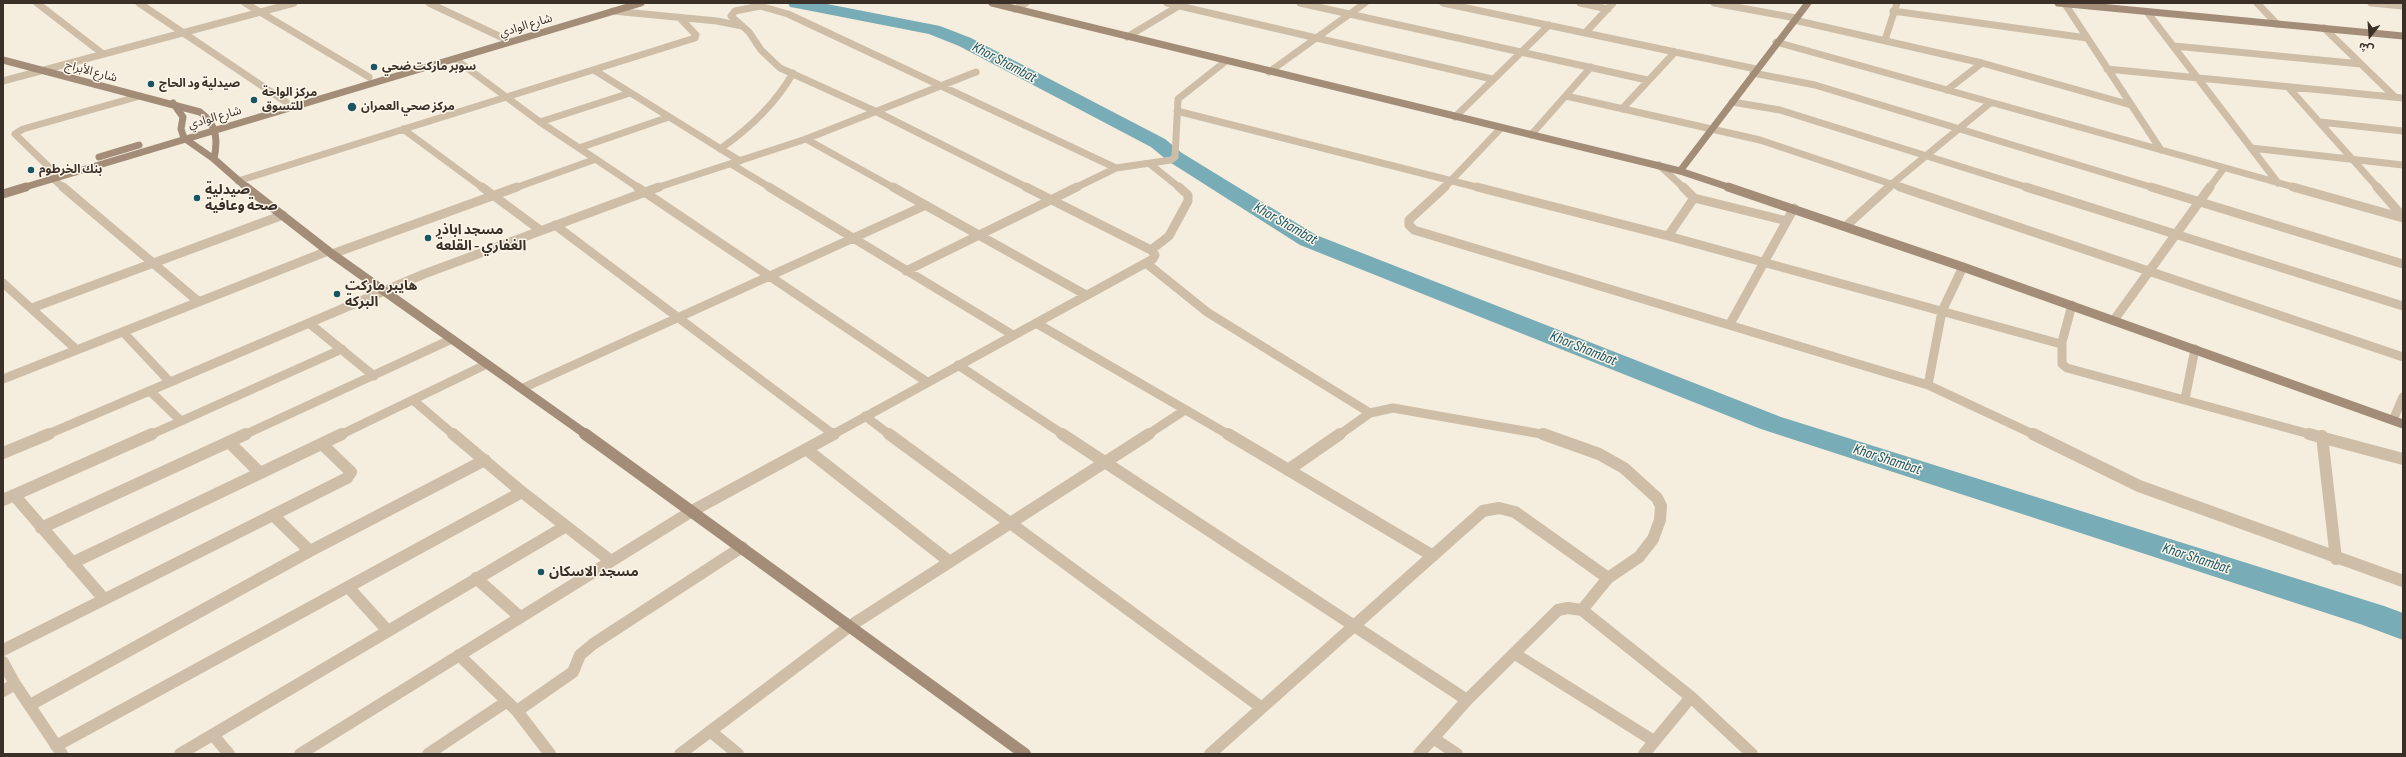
<!DOCTYPE html>
<html>
<head>
<meta charset="utf-8">
<style>
	body { margin:0 }
	#map { position:relative; width:2406px; height:757px; overflow:hidden; background:#f5eddd; font-family:"Sofia Sans Condensed","Noto Sans Arabic",sans-serif }
	canvas { display:block }
	.frame { position:absolute; inset:0; border:4px solid #3b3028; pointer-events:none }
	.north { position:absolute; left:2350px; top:16px; width:40px; height:40px; -webkit-text-stroke:3px #fcf6ea; paint-order:stroke; rotate:197deg; font-size:11px; font-weight:700; line-height:16px; text-align:center; color:#3b3028 }
	.north::after { content:''; display:block; margin:auto; width:14px; height:18px; background:#3b3028; clip-path:polygon(50% 0,100% 100%,50% 72%,0 100%) }
</style>
</head>
<body>
<div id="map">
<canvas width="2406" height="757"></canvas>
<div class="frame"></div>
<div class="north">ش</div>
</div>
<script>
const c = document.querySelector('canvas').getContext('2d');
c.lineJoin = 'round';
function paint(path, color) {
  c.fillStyle = color;
  c.fill(path, 'evenodd');
}
function stroke(path, color, width, dash) {
  c.strokeStyle = color;
  c.lineWidth = width;
  c.lineCap = dash ? 'butt' : 'round';
  c.setLineDash(dash || []);
  c.stroke(path);
}
function write(font, color, halo, rows, align = 'center') {
  c.font = font + ' "Sofia Sans Condensed","Noto Sans Arabic",sans-serif';
  c.lineWidth = 3;
  c.setLineDash([]);
  c.textBaseline = 'middle';
  c.strokeStyle = halo;
  c.fillStyle = color;
  for (const [text, x, y, turn = 0] of rows) {
    c.save();
    c.translate(x, y);
    c.rotate((+turn || 0) * Math.PI / 180);
    c.textAlign = isNaN(turn) ? turn : align;
    if (halo) c.strokeText(text, 0, 0);
    c.fillText(text, 0, 0);
    c.restore();
  }
}
paint(new Path2D(`
	M788,3H822L940,26L971,38L1165,139L1182,153L1316,235L1781,417L2384,606L2403,613V640L2360,624L1761,429L1300,245L1168,161L1151,147L959,46L929,34L796,8L790,7Z`), '#78acb6');
stroke(new Path2D(`
	M37,3L103,54
	M139,3L286,102
	M245,3L369,77
	M429,3L503,38
	M1167,3L1492,79
	M1300,3L1647,80
	M1443,3L1756,69
	M1580,3L1608,9
	M1714,3L1796,18
	M2257,3L2277,24
	M2371,3L2403,6
	M2065,4L2161,150
	M1015,9L1026,3
	M613,11L717,21L742,26
	M1893,11L2087,38
	M2147,12L2278,183
	M1794,20L1982,63L2131,105
	M2324,28L2395,97
	M1585,33L1613,3
	M1127,37L1182,4
	M1885,40L1897,3
	M1776,42L2297,188
	M2174,46L2361,64
	M455,59L540,122L639,188
	M2107,69L2403,98
	M594,70L740,161
	M1269,72L1365,3
	M1753,73L1815,85L2154,188
	M3,81L294,3
	M2288,87L2378,188
	M1947,90L1982,63
	M1566,96L1760,140L1903,188
	M1732,102L1780,110L2029,188
	M1622,109L1675,52
	M1177,111L1480,188
	M1455,117L1549,25
	M540,122L630,93
	M2320,122L2403,131
	M403,129L483,188
	M1531,135L1591,67
	M806,139L894,188
	M579,148L669,117
	M2251,148L2403,165
	M720,149C750,128 775,105 793,73
	M731,164L771,188
	M1150,164L1180,188
	M1659,165L1684,188
	M53,171L15,134L23,129L140,96
	M52,178L64,188
	M238,181L695,38L696,35L680,18
	M515,188L596,159
	M656,188L806,139L976,72
	M1028,188L877,112L780,68L761,50L749,32L731,16L735,11L760,6L788,14L1116,168
	M1075,188L1116,168L1171,160L1175,157L1178,99L1226,61
	M1444,188L1501,128
	M1887,188L1990,103
	M2209,188L2224,168`), '#cfbea7', 7);
stroke(new Path2D(`
	M63,187L199,302
	M482,187L540,230
	M637,187L927,382
	M769,187L1013,335
	M893,187L1086,295
	M1445,187L1409,220V225L1414,230L1928,385L2035,435
	M1477,187L1668,236L2061,344
	M1683,187L1694,198L1787,221
	M1900,187L2403,357
	M2026,187L2403,306
	M2151,187L2403,264
	M2293,187L2403,218
	M2377,187L2403,217
	M555,225L833,434
	M1846,226L1889,187
	M1668,236L1694,198
	M1151,250L1169,236L1188,201V195L1179,187
	M332,254L517,187
	M1146,263L1207,312L1370,413
	M906,271L1077,187
	M3,283L77,350
	M2072,305L2062,342V364L2067,368L2313,435
	M32,308L283,215
	M2114,320L2210,187
	M309,323L374,376
	M1036,323L1229,435
	M1730,324L1794,208
	M123,332L170,382
	M958,365L1064,435
	M3,379L328,251
	M1928,385L1942,311L1963,267
	M523,388L926,205
	M150,391L181,421
	M2185,399L2195,349
	M413,400L454,435
	M865,416L890,435
	M2393,420L2403,397
	M46,435L424,274L659,187
	M150,435L342,349
	M244,435L452,339
	M340,435L487,364
	M832,435L1153,259L1155,255L1151,250L1026,187
	M1147,435L1185,410
	M1339,435L1370,413L1393,408L1547,435`), '#cfbea7', 9);
stroke(new Path2D(`
	M453,434L522,492L611,561
	M889,434L1262,708
	M1062,434L1467,700
	M1228,434L1433,556
	M1543,434L1599,454L1624,468L1657,498L1661,506L1660,520L1653,539L1639,557L1608,578L1582,610
	M2033,434L2139,486L2403,581
	M2309,434L2403,459
	M2322,436L2336,559
	M229,442L260,473
	M806,449L950,562
	M3,453L49,434
	M1288,470L1340,434
	M14,495L104,599
	M3,500L152,434
	M273,515L310,551
	M41,528L246,434
	M72,563L342,434
	M476,578L520,617
	M349,588L387,630
	M3,650L347,478L351,472L322,444
	M1515,654L1654,741
	M459,655L517,711L550,754
	M3,662L15,684L62,754
	M3,691L15,684
	M30,705L310,551L485,460
	M517,711L573,672L580,655L593,644L742,547
	M710,731L738,754
	M213,735L229,754
	M1433,738L1457,754
	M56,746L522,492
	M180,754L566,526
	M300,754L692,511L834,434
	M428,754L506,702
	M680,754L850,626L1149,434
	M1210,754L1483,511L1499,508L1515,512L1608,578
	M1419,754L1467,700L1558,610L1568,608L1582,610L1691,697L1752,754
	M1644,754L1691,697`), '#cfbea7', 12);
stroke(new Path2D(`
	M992,3L1680,171L1731,188
	M2058,3L2403,36
	M3,60L200,112C217,124 218,140 214,159
	M173,103L183,117L181,129L184,138L214,159L247,188
	M99,157L139,145
	M1680,171L1808,3
	M22,188L641,3`), '#a38d78', 7);
stroke(new Path2D(`
	M246,187L332,254L587,435
	M1728,187L1963,267L2403,424
	M3,194L26,187`), '#a38d78', 9);
stroke(new Path2D(`
	M585,434L1025,754`), '#a38d78', 12);
for (const [x, y, r, color] of [
	[374,67,4,"#185462"],
	[151,84,4,"#185462"],
	[254,100,4,"#185462"],
	[352,107,5,"#185462"],
	[31,170,4,"#185462"],
	[197,198,4,"#185462"],
	[428,238,4,"#185462"],
	[337,294,4,"#185462"],
	[541,572,4,"#185462"]
]) {
  const dot = new Path2D();
  dot.arc(x, y, r, 0, 2 * Math.PI);
  c.fillStyle = color;
  c.fill(dot);
  stroke(dot, '#fcf6ea', 1.5);
}
write('12px', '#3b3028', '#fcf6ea', [
	["شارع الوادي",526,26,-17],
	["شارع الأبراج",91,72,15],
	["شارع الوادي",215,118,-16]
]);
write('bold 12px', '#3b3028', '#fcf6ea', [
	["سوبر ماركت ضحي",382,67],
	["صيدلية ود الحاج",159,84],
	["مركز الواحة",262,93],
	["للتسوق",262,107],
	["مركز صحي العمران",361,107],
	["بنك الخرطوم",39,170]
], 'left');
write('bold 14px', '#3b3028', '#fcf6ea', [
	["صيدلية",205,190],
	["صحة وعافية",205,206],
	["مسجد اباذر",436,230],
	["الغفاري - القلعة",436,246],
	["هايبر ماركت",345,286],
	["البركة",345,302],
	["مسجد الاسكان",549,572]
], 'left');
write('italic 15px', '#185462', '#fcf6ea', [
	["Khor Shambat",1004,63,28],
	["Khor Shambat",1285,224,30],
	["Khor Shambat",1583,349,22],
	["Khor Shambat",1887,460,18],
	["Khor Shambat",2196,559,18]
]);
</script>
</body>
</html>
